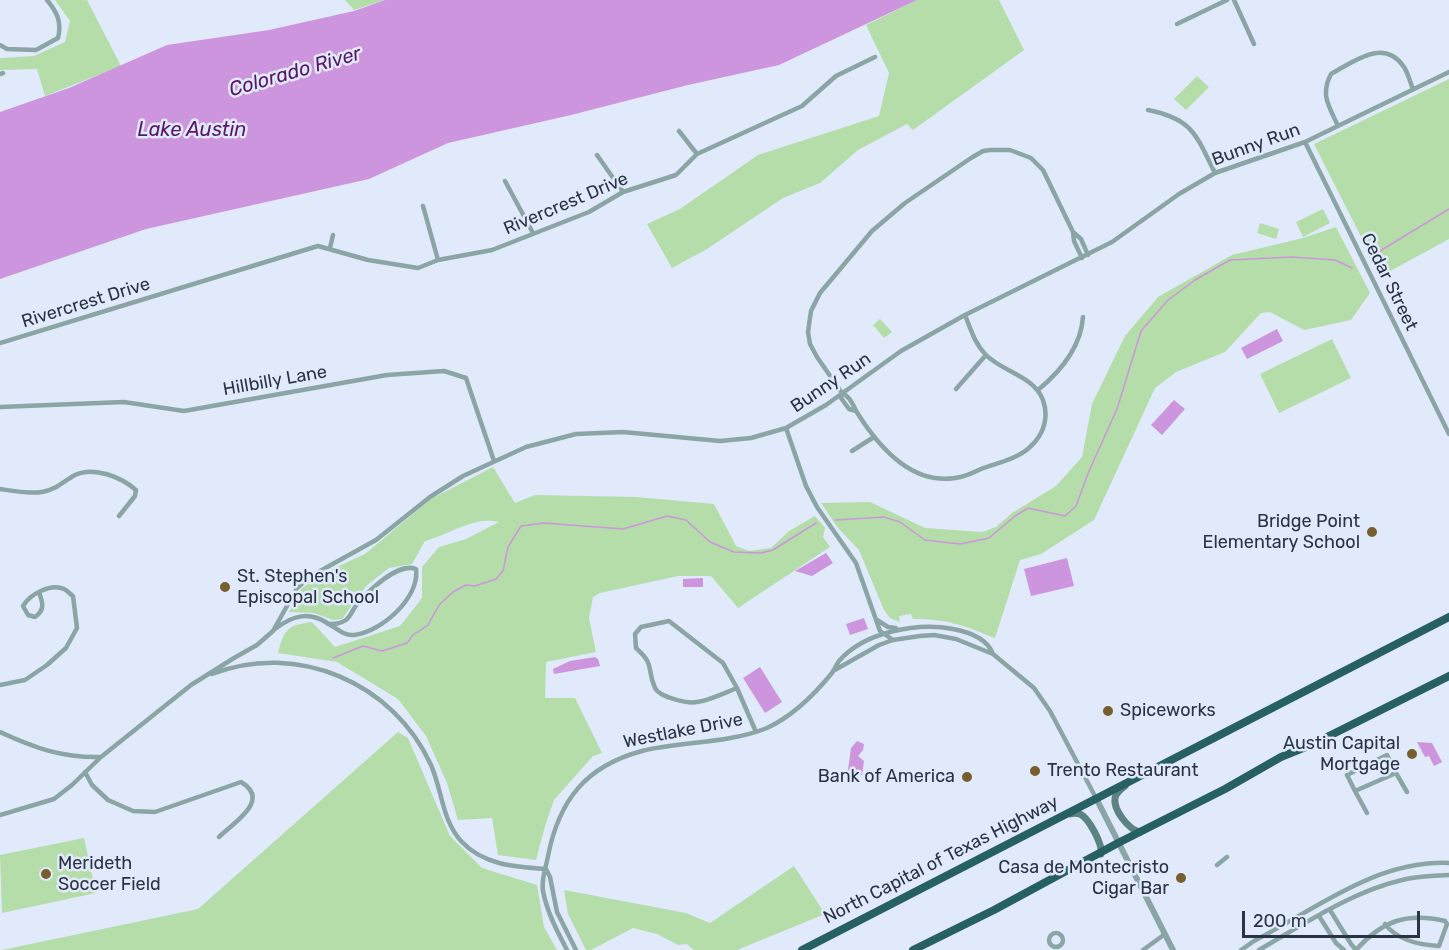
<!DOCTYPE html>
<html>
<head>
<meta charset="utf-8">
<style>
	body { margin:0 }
	#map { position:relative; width:1449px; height:950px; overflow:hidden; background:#e0eafb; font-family:Rubik,sans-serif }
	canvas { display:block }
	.scale { position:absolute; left:1242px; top:911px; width:178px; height:27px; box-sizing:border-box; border:3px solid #293343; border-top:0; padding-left:8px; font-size:18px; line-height:21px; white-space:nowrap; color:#293343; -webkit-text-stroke:4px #e0eafb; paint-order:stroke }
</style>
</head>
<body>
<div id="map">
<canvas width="1449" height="950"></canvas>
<div class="scale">200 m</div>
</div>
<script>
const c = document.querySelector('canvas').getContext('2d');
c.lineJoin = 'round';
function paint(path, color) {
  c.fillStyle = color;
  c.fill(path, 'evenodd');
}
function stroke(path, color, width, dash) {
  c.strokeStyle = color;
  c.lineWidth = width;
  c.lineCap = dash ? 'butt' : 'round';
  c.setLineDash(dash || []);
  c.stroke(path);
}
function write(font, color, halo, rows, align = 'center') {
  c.font = font + ' Rubik,sans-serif';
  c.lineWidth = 5;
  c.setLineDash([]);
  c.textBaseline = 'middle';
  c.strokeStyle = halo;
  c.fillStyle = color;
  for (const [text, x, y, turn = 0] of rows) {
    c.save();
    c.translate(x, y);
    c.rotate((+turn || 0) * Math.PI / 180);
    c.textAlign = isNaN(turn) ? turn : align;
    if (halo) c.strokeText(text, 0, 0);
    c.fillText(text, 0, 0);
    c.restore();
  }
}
paint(new Path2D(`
	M55,0H87L121,66L45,96L37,69L0,70V58L34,56L65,42L70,21Z
	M345,0H385L354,10Z
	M917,0H999L1024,50L913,130L907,124L858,150L820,183L783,198L707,249L672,268L647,224L680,209L758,155L879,116L889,73L866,25Z
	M1197,76L1209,87L1186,110L1174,99Z
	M1449,79V239L1381,276L1314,144Z
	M1323,209L1330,223L1303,237L1296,222Z
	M1260,223L1279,229L1276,239L1257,233Z
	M1336,227L1370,293L1351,320L1304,330L1270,312L1261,313L1225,352L1176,372L1155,388L1094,520L1041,554L1020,560L995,638C962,625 948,619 913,619L911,614L899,616L900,622L890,618L884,610L859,550L838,528L821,503L870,502L925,528L982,532L996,527L1012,513L1056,486L1082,457L1092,404L1125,336L1158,297L1232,255L1303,238Z
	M880,319L892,332L884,338L873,325Z
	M1332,339L1351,378L1279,413L1260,374Z
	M493,467L515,503L535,495L636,497L714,504L736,546L749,551L771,548L789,531L815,516L825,528L823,537L830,547L738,608L711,576H678L600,593L593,597L589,618L596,652L546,662L545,698H575L602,753L593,756L554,800L545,826L536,860L498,855L492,818L458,820L447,783L426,736L398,699L337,662L278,653C284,629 288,625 312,622L335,647L400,626L422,598V567L439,547L466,539L499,522C472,516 450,535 425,541L412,564L389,568L366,586L342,619L333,620L314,613L289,612L301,589L324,573L365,554L431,499Z
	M398,732L408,738L450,836L482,868L537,885L544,927L557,950H2L198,909Z
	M84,838L96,893L2,913L0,855Z
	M794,866L825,914L737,950H694L687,944L678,945L657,934L633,928L591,950H586L568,914L564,890L686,913L710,923Z`), '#b4dda9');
paint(new Path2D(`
	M385,0H917L779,65L688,85L571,115L448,143L369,179L146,229L0,279V112L69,88L167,45L269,30L354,11Z
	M1277,329L1283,341L1247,359L1241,348Z
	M1174,400L1185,409L1162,435L1151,425Z
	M826,553L833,563L812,576L795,571Z
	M1067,558L1074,586L1031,596L1024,569Z
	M703,578V587H683V579Z
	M864,618L868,629L850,635L846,624Z
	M595,657L598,659L600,666L554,674L553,669L570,661Z
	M760,667L782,702L765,713L743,678Z
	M857,741L864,744L863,750L858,756L864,761L862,775L849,773L848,770L851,748Z
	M1417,742L1432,743L1442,762L1434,766L1429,756L1425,757Z`), '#cd95dd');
stroke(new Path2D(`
	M1370,257L1449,209
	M835,520L884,517L900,522L925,540L960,544L989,538L1015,516L1028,508L1065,516L1076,506L1089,471L1117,409L1141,331L1168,300L1195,280L1230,260L1292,257L1335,260L1352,268
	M333,658L363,646L382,651L407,643L413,635L428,625L439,605L453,592L466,585L475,586L496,579L503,571L508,547L521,526L544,523L623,529L667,516L686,520L710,542L734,552L761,553L773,550L816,523`), '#cd95dd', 1.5);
stroke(new Path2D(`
	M1234,0L1254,44
	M1177,24L1227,0
	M0,45L7,49L36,50L58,38C62,22 57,12 47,0
	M0,74L3,73
	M1148,110C1193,119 1196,135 1215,173
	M1338,126C1329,106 1320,95 1331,74C1353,62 1384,37 1404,67C1408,73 1410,82 1413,89
	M679,131L697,154
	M1305,142L1449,434
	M597,155L623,192
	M505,181L533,233
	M423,206L438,260
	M1073,232L1081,239L1088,255
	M330,248L333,235
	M965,315C971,330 975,344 986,355C1003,372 1034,376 1043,400C1049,417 1044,434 1031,446C1020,458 997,463 981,469C973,473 964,477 955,478C911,485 879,447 858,414C853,406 851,397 842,393L817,357L810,344L808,332L811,311L820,293L872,231L905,203L971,158L983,151L990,150H1010L1031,158L1043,170L1073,232L1074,241L1082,258
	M0,343L318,246L368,260L418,268L438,260L492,250L589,212L623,192L676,175L697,154L802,106L836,76L875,57
	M956,389L986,355
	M1038,390C1061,371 1081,347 1083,317
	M842,394L841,398L849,409L856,411
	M0,407L124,402L184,411L387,375L444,371L466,378L494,461
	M786,428L806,486L817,507L856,563L880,631L893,640
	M852,451L874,437
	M0,489C13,491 29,494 42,492C56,490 64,481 75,475C94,466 121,477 136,490L135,496L119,516
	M877,620L888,627L896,628
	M275,629C293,615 309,611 329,624C337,629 345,636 354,635C381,632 420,598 416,569C398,562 369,591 357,604C353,609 351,616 346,620C340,624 335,624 328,624
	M833,671L879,645L893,640L920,636L934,635L956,639L993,654L1034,688L1050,711L1096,798
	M212,674C297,641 394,683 431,765C442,790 442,820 461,841C483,865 515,867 546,869
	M0,685L25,680L47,665L66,648L77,628L73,596C70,594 68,591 64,589C51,583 30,594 23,606L28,615L35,617C45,610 43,603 39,592
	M737,688C724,693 711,700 697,702C688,704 659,697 655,688C646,668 656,666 636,648L635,634L641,627L669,621L723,663L737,688L756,732
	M0,732C35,748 62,758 101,757L191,685L234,658L257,645L273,631L297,588L311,576L376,540L430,497L463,476L526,447L576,434L623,432L720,441L751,438L786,428L826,405L901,351L965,315L1112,242L1179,194L1215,173L1305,142L1449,72
	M85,772L92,785L108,800L133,811L155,812L241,782C272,800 233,823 219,837
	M1396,773L1387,755L1347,775L1355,791L1396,773L1407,792
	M1355,791L1367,813
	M0,815L54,799L72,785L101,757
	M1217,865L1227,857
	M546,869L550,877L557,912L576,950
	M1330,910L1351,944L1356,950C1382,921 1406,912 1445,921L1447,924L1439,946C1420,945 1397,940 1385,924
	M1319,916L1336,943L1344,950
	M1049 940a7 7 0 1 1 14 0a7 7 0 1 1-14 0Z
	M567,950C557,931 547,912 543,891C541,878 546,868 548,856C559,800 586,766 642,751C682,741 727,744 767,728C793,716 814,695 832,673C835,669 836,665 839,661C864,632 917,622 953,629C969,632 987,638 993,654
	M1143,950L1165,934
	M1241,950L1254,941C1316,909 1376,860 1449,863
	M1259,950C1304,924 1351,892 1402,880C1417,876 1434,876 1449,875`), '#8ba4a5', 4.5);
stroke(new Path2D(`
	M1096,798L1173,950`), '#8ba4a5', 6);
stroke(new Path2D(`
	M1125,786C1121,789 1116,793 1115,798C1113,810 1129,830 1140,832
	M1070,814C1073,813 1077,813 1080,814C1089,818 1103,845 1101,854`), '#5c8384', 7);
stroke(new Path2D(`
	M802,950L1449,617
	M913,950L994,910L1118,843L1225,789L1281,757L1313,744L1449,676`), '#276063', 8);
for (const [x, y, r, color] of [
	[1372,532,6,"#785d2f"],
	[225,587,6,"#785d2f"],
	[1108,711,6,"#785d2f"],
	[1412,754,6,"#785d2f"],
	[1035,771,6,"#785d2f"],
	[967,777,6,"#785d2f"],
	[46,874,6,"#785d2f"],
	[1181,878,6,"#785d2f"]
]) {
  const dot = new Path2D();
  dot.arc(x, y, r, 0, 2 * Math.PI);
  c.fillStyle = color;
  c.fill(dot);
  stroke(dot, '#e0eafb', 2);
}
write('18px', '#293343', '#e0eafb', [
	["Bunny Run",1256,145,-20],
	["Rivercrest Drive",566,204,-23],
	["Cedar Street",1389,282,64],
	["Rivercrest Drive",86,303,-17],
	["Hillbilly Lane",275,381,-10],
	["Bunny Run",831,383,-34],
	["Westlake Drive",683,731,-11],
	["North Capital of Texas Highway",941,860,-27]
]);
write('18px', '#293343', '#e0eafb', [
	["Bridge Point",1360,522],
	["Elementary School",1360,543],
	["St. Stephen's",237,577,"left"],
	["Episcopal School",237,598,"left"],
	["Spiceworks",1120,711,"left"],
	["Austin Capital",1400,744],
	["Mortgage",1400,765],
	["Trento Restaurant",1047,771,"left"],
	["Bank of America",955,777],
	["Merideth",58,864,"left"],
	["Soccer Field",58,885,"left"],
	["Casa de Montecristo",1169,868],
	["Cigar Bar",1169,889]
], 'right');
write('italic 20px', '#5b146b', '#e0eafb', [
	["Colorado River",295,72,-16],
	["Lake Austin",192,130]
]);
</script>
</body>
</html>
